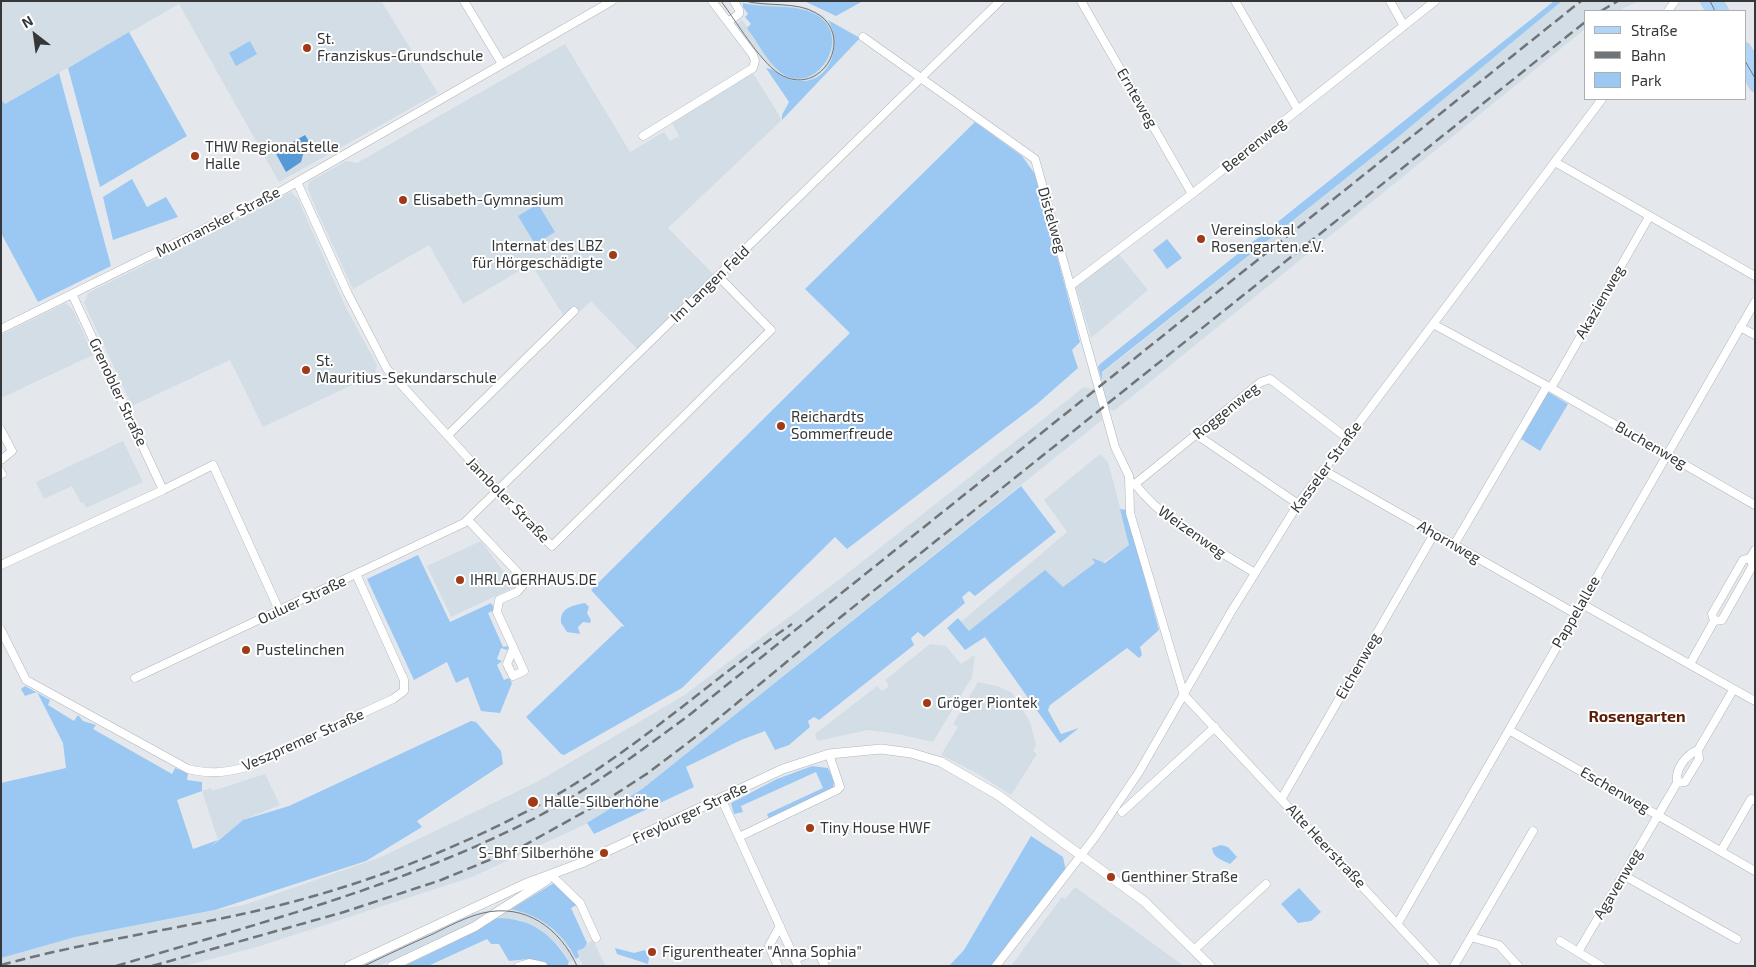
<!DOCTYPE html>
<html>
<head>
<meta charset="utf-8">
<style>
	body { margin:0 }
	#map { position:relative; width:1756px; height:967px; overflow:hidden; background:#e4e8ed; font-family:"Exo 2",sans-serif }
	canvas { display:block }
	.frame { position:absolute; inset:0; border:2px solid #353739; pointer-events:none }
	.legend { position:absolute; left:1584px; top:10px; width:162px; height:90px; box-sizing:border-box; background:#fff; border:1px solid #aeafb0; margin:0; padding:6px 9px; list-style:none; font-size:15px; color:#353739 }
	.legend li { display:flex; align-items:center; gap:10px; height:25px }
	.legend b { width:25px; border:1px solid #aeafb0 }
	.north { position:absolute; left:10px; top:10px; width:50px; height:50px; -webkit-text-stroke:4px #fff; paint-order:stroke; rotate:330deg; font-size:14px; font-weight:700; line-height:20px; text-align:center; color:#353739 }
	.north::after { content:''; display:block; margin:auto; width:18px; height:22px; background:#353739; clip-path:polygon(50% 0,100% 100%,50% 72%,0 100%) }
</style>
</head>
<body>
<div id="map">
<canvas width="1756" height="967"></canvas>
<div class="frame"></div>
<ul class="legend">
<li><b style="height:6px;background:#afd5f8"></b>Straße</li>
<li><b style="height:6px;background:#717477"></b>Bahn</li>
<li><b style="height:14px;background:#9ac8f3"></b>Park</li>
</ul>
<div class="north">N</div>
</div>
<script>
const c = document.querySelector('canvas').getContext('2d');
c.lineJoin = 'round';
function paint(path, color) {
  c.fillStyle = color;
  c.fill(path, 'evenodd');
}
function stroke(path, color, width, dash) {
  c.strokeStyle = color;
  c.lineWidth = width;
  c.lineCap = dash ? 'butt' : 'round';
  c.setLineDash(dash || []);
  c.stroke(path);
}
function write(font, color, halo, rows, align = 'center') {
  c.font = font + ' "Exo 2",sans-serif';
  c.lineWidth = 4;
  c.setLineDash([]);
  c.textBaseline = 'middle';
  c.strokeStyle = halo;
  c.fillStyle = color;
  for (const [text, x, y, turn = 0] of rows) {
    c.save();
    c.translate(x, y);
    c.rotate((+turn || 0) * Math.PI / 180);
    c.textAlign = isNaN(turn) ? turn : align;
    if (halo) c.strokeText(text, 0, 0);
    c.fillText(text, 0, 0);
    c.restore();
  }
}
paint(new Path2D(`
	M1,1H381L438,93L279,182L179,4L1,106Z
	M744,1L806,7L824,16L832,26L836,39L835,53L827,68L813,79L803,81H792L775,73L736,24L742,20L778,70L810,76L823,67L831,53L832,42L829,29L822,19L812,13L751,5Z
	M1562,1H1639L1618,11H1585V29L1114,411L1110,409L1101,416L1102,420L642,789L590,822L472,877L257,947L184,966H1V953L21,947L244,905L381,857L537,782L683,696L844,576L1084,387L1092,389L1102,381V373L1398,137Z
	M565,44L630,152L664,132L670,141L679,136L672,123L753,73L782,120L668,228L717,278L640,352L591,301L577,314L571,308L563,315L531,264L463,304L429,245L353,289L317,211L308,189L309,182L346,161L357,163Z
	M291,192L298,199L345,306L377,365L375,374L263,427L230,360L132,406L84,303L88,293Z
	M1118,253L1148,290L1091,338L1076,287Z
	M66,303L73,310L93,355L1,398V335Z
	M123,441L143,482L86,508L83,502L81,503L72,486L44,499L36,482Z
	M1100,454L1108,462L1130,545L1063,588L969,631L961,622L1067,532L1044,500Z
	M481,541L515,587L451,617L427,566Z
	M930,644L946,646L961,664L975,655L972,677L933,742L898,734L868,730L817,741L815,734L877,686L882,691L889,686L885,680Z
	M978,682L1000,687L1012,693L1030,722L1036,744L1033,751L1037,754L1011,795L978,774L941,755L958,727L953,724Z
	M265,774L280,805L243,820L218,840L202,791L211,788L212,791Z
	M1075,887L1184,966H1011L1062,897L1065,899Z
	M500,908L479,921L379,966H359L475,913Z
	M511,909L530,914L552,926L564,938L576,959L569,962L559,946L538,928L520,920L497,918Z
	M593,940L605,965L604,966H583L576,951Z`), '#d2dde6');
paint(new Path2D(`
	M804,1H863L836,16Z
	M1554,1H1562L1398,137L1102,372V381L1098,367L1100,364Z
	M743,3C765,9 794,3 815,14C857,37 813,101 779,71C766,60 757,41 747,28L751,24L745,17L748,14L743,7Z
	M828,20L860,38L782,120V115L789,102L766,68C776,69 785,81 799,81C831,83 843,44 828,20Z
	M129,32L187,136L100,187L68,68Z
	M250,41L257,54L236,66L229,53Z
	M59,73L111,266L38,302L1,233V100L5,104Z
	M975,122L1022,156L1035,174L1080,342L1072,350L1078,368L1037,404L847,549L835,537L682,688L564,755L561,754L526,717L622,626L625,627L591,590L850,333L805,289Z
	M132,179L147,207L166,197L178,217L113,240L103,197Z
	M538,204L555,232L535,244L518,216Z
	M1167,239L1182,258L1167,269L1153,250Z
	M1548,392L1568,404L1540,451L1521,439Z
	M1021,486L1056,532L975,596L969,591L962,597L965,603L924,637L918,632L911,638L914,645L819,720L814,717L808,721L810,727L789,745L775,750L765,731L741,740L686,767L694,787L594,834L587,823L642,789Z
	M1120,509L1126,510L1159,630L1140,647L1142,655L1139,658L1127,648L1050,705L1048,710L1061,734L1079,728L1060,743L985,637L965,650L947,628L958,618L969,631L1045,570L1063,587L1095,563L1092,558L1105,563L1129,545Z
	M418,555L450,622L491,603L495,610L488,613L503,647L509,646L507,650L501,648L497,659L502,661L497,665L504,680L509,678L512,683L500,713L481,711L468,677L456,683L447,662L414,680L367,579Z
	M585,603L589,607L587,613L591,620L590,623L583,622L578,627L580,634L567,632L561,623C560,607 572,606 585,603Z
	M25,686L50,700L48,705L74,721L78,715L83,721L96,725L93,729L172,774L175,768L188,773L187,780L202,782V791L177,800L193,849L218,840L207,850L243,820L289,806L471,721L476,722L501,751L503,764L417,821L422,827L366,861L215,910L75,937L1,958V783L66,768L63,743L37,692L25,696L21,689Z
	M812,766L828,768L834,781L833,788L769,819L767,814L823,788L816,772L741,806L743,812L734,814L731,803L777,779Z
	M1031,836L1063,857L1066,871L991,966H949L964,950Z
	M1221,845L1228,847L1237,857L1230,864C1222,860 1213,858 1212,848Z
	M554,883L577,905L571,908L587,943L584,948L577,951L579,957L576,959C562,931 541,916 511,909Z
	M1299,888L1321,912L1311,921L1298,923L1281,904Z
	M497,918C531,918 552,934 569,962L567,966H551L528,959L509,961L499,944H491L487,939L428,966H404L454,942Z
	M615,948L634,953L645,950L649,958L648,964L617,954Z`), '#9ac8f3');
paint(new Path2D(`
	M305,135L310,143L305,147L301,162L286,172L275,152Z`), '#5599d6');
const minor = new Path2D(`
	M464,1L502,64
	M1081,1L1192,194
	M1235,1L1298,110
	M1390,1L1404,26
	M1668,11L1675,1
	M728,22L739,14V10L734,1
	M863,37L1035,159L1115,447L1129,476L1130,513L1184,695L1436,966
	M643,136L753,68L755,61L753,55L712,1
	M1555,162L1755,276
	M297,182L347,292L387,369L498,491L552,546L771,330L718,276
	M1070,286L1192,194L1435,1
	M72,294L163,490L213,465L279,610
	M1433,324L1551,388L1755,505
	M1740,327L1755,335
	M1,329L283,190L612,1
	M1551,388L1649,217
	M1,430L12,451L1,460
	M448,435L574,311
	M1197,435L1298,504
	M1323,470L1576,614
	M1,472L2,474
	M1130,482L1135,484L1261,382L1270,379L1347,438
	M1135,484C1166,524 1213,547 1255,573
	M468,520L521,576L523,585L517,592L499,600L497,612L524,671L513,676L507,664L513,649
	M1454,545L1547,386
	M1,565L163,490
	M1582,604L1755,701
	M1714,621L1712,614L1743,560L1750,558
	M1,630L26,680L188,769C208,774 223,773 243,768L393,699L404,691V680L356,574
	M1690,664L1714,621L1722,620L1753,565L1750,558L1755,550
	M135,678L464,523L1000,1
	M1509,730L1755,871
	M1677,783C1675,770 1685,755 1698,750
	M721,798L798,966
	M1282,798L1434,534
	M1122,812L1215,727
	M739,837L837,790L840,787L829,754
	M1721,851L1751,799L1755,800
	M1623,875L1737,939
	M552,876L580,903L596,938
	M1398,923L1755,302
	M1471,937L1499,945L1518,966
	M1560,941L1578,952
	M1195,949L1266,884
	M795,959L817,950L825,966
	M519,966L529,963L543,966
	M778,966L769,946L780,926
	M996,966L1095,837L1139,772L1231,612L1298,504L1602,99
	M1454,966L1533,831
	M1601,966L1578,952L1677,783L1685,782L1699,759L1698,750L1733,690`);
const tertiary = new Path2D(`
	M349,966L525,884L584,862L783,769L829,754L881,749L911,753L941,762L998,795L1145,902L1210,966
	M392,966L474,927L547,880`);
const primary = new Path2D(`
	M1706,1L1712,11
	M1717,1L1723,11
	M1745,48L1755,65
	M1745,68L1755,86`);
stroke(minor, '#b0b5b9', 9);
stroke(tertiary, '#b0b5b9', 10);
stroke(primary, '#c2c3c4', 12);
stroke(minor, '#fff', 8);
stroke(tertiary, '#fff', 9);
stroke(primary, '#afd5f8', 11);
stroke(new Path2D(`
	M721,1C736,21 759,60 778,73C821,101 857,36 816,13C796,1 767,7 745,1
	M1710,1L1715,11
	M1745,61L1755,78
	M364,966C387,955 410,944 433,934C449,926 466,917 483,913C525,903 560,928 577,966`), '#717477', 1);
stroke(new Path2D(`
	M1601,11L1618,1
	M1,965C82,943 165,931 247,913C346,891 445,855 535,807C629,757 705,684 792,624
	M116,966C259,923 404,886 537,817C590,789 639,752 688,716L1581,1
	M152,966L344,912L441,880L523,846L611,797L648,773L702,732L842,616L1585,22`), '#717477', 2.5, [10, 5]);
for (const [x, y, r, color] of [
	[307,48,5,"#a13a17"],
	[195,156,5,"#a13a17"],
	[403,200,5,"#a13a17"],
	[1201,239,5,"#a13a17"],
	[613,255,5,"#a13a17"],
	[306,370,5,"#a13a17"],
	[781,426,5,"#a13a17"],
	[460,580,5,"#a13a17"],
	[246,650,5,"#a13a17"],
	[927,703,5,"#a13a17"],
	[533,802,6,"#a13a17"],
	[810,828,5,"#a13a17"],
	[604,853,5,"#a13a17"],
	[1111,877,5,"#a13a17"],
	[652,952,5,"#a13a17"]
]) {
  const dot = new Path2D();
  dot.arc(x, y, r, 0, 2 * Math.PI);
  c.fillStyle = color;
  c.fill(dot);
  stroke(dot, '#fff', 2);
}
write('15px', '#353739', '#fff', [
	["St.",317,39],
	["Franziskus-Grundschule",317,56],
	["THW Regionalstelle",205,147],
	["Halle",205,164],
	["Elisabeth-Gymnasium",413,200],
	["Vereinslokal",1211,230],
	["Rosengarten e.V.",1211,247],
	["Internat des LBZ",603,246,"right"],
	["für Hörgeschädigte",603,263,"right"],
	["St.",316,361],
	["Mauritius-Sekundarschule",316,378],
	["Reichardts",791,417],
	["Sommerfreude",791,434],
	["IHRLAGERHAUS.DE",470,580],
	["Pustelinchen",256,650],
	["Gröger Piontek",937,703],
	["Halle-Silberhöhe",544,802],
	["Tiny House HWF",820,828],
	["S-Bhf Silberhöhe",594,853,"right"],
	["Genthiner Straße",1121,877],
	["Figurentheater \"Anna Sophia\"",662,952]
], 'left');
write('15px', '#353739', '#fff', [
	["Ernteweg",1137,98,60],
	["Beerenweg",1254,145,-39],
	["Distelweg",1052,220,74],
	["Murmansker Straße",218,222,-27],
	["Im Langen Feld",710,284,-44],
	["Akazienweg",1600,302,-60],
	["Grenobler Straße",118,392,65],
	["Roggenweg",1226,411,-39],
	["Buchenweg",1651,445,30],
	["Kasseler Straße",1326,467,-54],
	["Jamboler Straße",508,500,46],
	["Weizenweg",1192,532,35],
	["Ahornweg",1449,542,30],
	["Ouluer Straße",302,600,-25],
	["Pappelallee",1576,612,-60],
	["Eichenweg",1358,666,-60],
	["Veszpremer Straße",303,740,-24],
	["Eschenweg",1615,790,30],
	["Freyburger Straße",690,813,-25],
	["Alte Heerstraße",1326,846,47],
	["Agavenweg",1618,884,-59]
]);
write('bold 16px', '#5d1c05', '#fff', [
	["Rosengarten",1637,717]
]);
</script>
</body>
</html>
